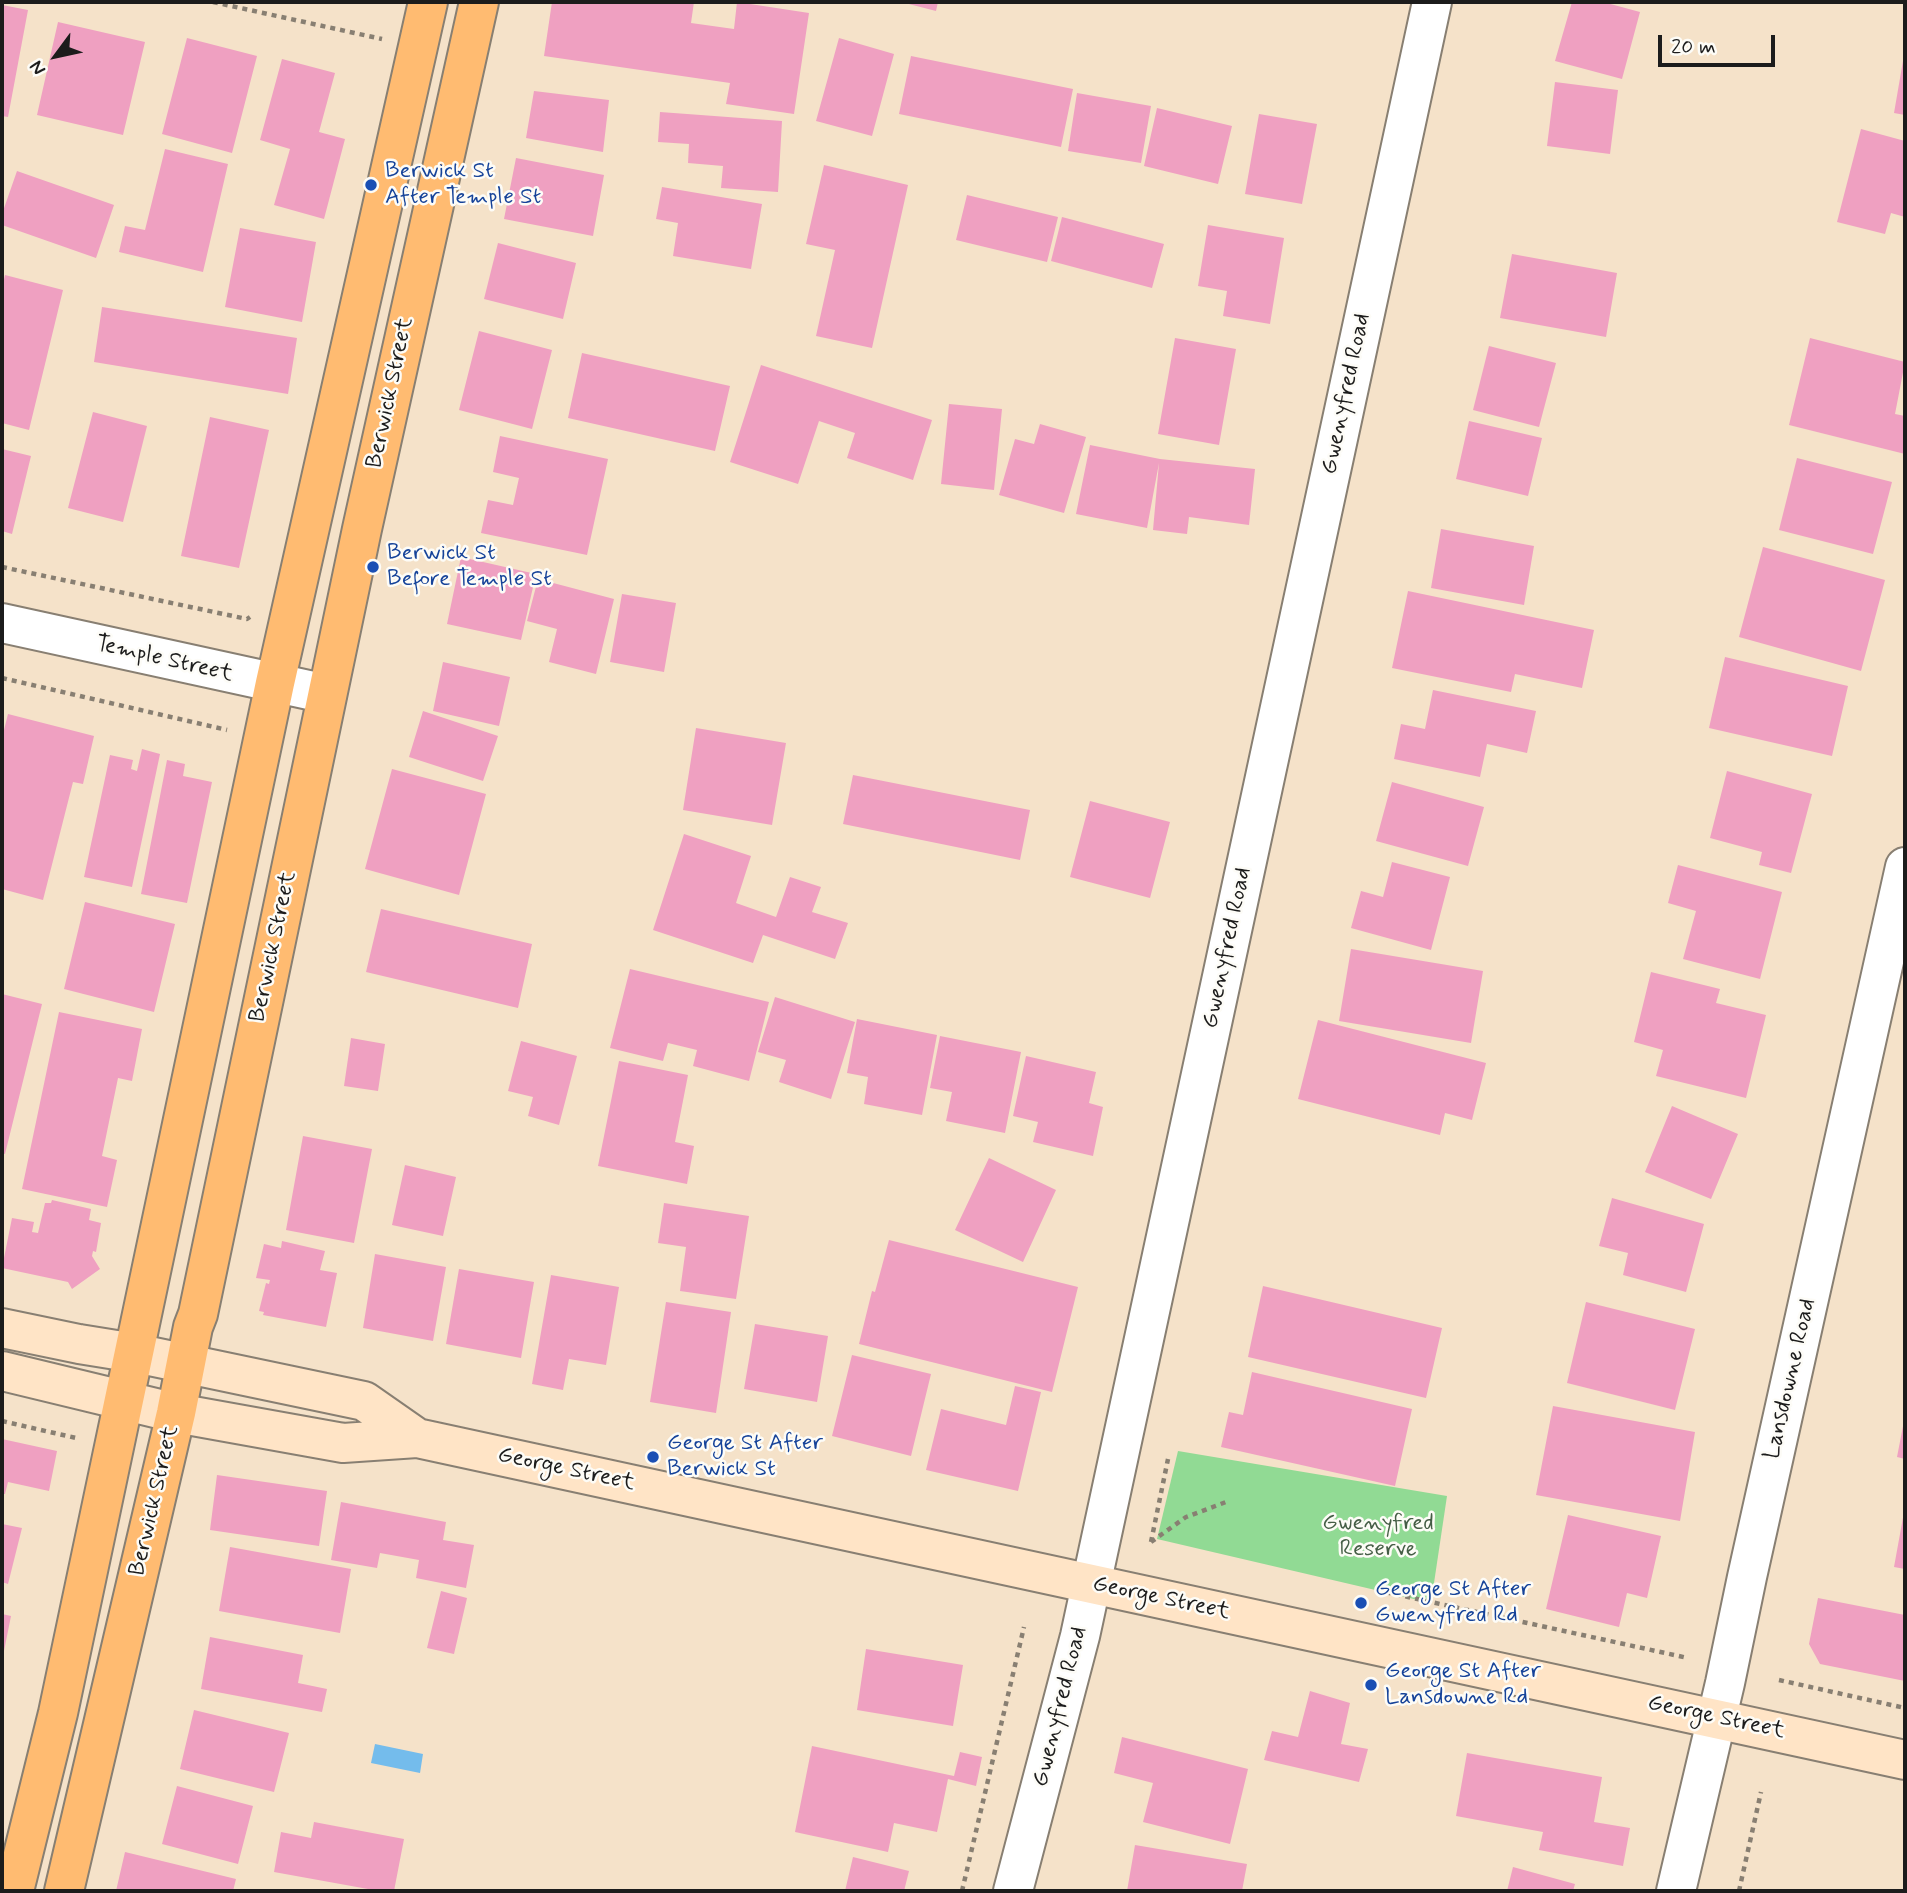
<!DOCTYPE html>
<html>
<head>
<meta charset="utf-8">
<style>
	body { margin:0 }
	#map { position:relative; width:1907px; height:1893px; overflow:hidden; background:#f5e2c9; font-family:Mynerve,sans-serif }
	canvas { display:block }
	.frame { position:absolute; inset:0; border:4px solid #1c1c1c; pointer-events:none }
	.north { position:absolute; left:21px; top:21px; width:70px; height:70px; -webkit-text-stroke:5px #fdfcf7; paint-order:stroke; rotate:237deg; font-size:19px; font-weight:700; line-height:28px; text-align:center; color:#1c1c1c }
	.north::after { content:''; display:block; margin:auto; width:24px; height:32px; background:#1c1c1c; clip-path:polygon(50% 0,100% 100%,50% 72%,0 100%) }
	.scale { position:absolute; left:1658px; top:35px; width:117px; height:32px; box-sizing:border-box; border:4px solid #1c1c1c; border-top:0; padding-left:9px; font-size:21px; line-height:24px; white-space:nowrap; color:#1c1c1c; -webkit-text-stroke:5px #fdfcf7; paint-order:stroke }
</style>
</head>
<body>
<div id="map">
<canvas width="1907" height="1893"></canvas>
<div class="frame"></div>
<div class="north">N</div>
<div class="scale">20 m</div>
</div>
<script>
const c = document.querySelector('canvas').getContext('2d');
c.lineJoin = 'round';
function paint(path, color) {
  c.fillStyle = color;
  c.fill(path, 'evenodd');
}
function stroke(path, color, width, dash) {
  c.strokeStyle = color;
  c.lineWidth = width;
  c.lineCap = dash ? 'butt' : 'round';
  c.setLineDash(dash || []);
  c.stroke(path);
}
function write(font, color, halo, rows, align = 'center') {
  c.font = font + ' Mynerve,sans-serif';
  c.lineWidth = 5;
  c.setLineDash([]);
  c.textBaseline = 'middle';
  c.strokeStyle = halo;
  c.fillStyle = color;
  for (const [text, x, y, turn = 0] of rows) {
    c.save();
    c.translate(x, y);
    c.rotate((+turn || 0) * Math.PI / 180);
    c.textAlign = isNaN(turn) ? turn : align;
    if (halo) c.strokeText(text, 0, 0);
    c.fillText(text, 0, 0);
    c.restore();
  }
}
paint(new Path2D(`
	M1178,1451L1447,1496L1431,1603L1157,1539Z`), '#91da94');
paint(new Path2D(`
	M375,1744L423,1754L420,1773L371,1763Z`), '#74bcec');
paint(new Path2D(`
	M552,2H694L691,23L734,29L737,2L809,13L794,114L726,104L730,83L544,56Z
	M901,2H938L936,11Z
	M1572,2H1603L1640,12L1622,79L1555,61Z
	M2,5L28,10L8,117L2,116Z
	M58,22L145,42L123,135L37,115Z
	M187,38L257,56L232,153L162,134Z
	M839,38L894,54L872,136L816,121Z
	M1904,55H1905V115L1894,113Z
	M911,56L1073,89L1061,147L899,114Z
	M282,59L335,73L319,132L345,139L324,219L274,205L290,149L260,140Z
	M1555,82L1618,90L1610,154L1547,146Z
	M534,91L609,100L603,152L526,138Z
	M1077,93L1151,106L1141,163L1068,151Z
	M1157,108L1232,126L1218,184L1144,166Z
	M660,112L782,121L778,192L721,188L723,166L688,163L689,144L658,142Z
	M1259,114L1317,124L1302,204L1245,194Z
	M1861,129L1905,141V217L1891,213L1885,234L1837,222Z
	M165,149L228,164L203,272L119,252L125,226L145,230Z
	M516,158L604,175L593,236L504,219Z
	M824,165L908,185L872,348L816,336L835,250L806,244Z
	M17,171L114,205L96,258L2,225V214Z
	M662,187L762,204L751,269L673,256L678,223L656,219Z
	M967,195L1058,217L1047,262L956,240Z
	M1062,217L1164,244L1152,288L1051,261Z
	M1208,225L1284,238L1270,324L1223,316L1227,291L1198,286Z
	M240,228L316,242L302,322L225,307Z
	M498,243L576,263L563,319L484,299Z
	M1512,254L1617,273L1606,337L1500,318Z
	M5,275L63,290L29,430L2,423V288Z
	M102,307L297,338L288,394L94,362Z
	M479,331L552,350L532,429L459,410Z
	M1175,338L1236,349L1219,445L1158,434Z
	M1810,338L1905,362L1895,414L1905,416V454L1789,425Z
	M1489,346L1556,363L1539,427L1473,410Z
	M582,353L730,386L715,451L568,418Z
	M761,365L932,420L913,480L847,458L855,433L819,421L798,484L730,462Z
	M949,404L1002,409L994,490L941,484Z
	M93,412L147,426L123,522L68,508Z
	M210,417L269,430L239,568L181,556Z
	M1469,421L1542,438L1528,496L1456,479Z
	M1040,424L1086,437L1064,513L999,495L1015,439L1034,444Z
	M500,436L608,459L587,555L481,533L488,500L513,505L519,478L493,472Z
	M1090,445L1160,459L1255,469L1249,525L1189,517L1187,534L1153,530L1159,463L1147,528L1076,514Z
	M2,449L31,456L12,534L2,531Z
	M1797,458L1892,482L1873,554L1779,530Z
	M1441,529L1534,546L1524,605L1431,588Z
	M1763,547L1885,580L1861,671L1739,637Z
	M461,557L536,574L521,640L447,624Z
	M538,579L614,599L596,674L549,662L557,629L527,621Z
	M1408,591L1594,630L1582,688L1515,674L1511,692L1392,668Z
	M622,594L676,603L664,672L610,662Z
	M1725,657L1848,686L1832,756L1709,728Z
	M443,662L510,677L499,726L433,711Z
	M1433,690L1536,711L1527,753L1487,744L1480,777L1394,759L1401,724L1425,729Z
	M423,711L498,736L483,781L409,757Z
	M8,714L94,736L83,784L73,782L43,900L2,889V738Z
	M696,728L786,743L772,825L683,810Z
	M142,749L160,754L132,887L84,877L110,755L133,760L131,769L137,771Z
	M167,760L185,764L183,776L212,782L187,903L141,894Z
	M392,769L486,794L459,895L365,869Z
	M1727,771L1812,794L1791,873L1759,865L1762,852L1710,838Z
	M853,775L1030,810L1020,860L843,824Z
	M1392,782L1484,807L1468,866L1376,841Z
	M1090,801L1170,822L1150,898L1070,877Z
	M684,834L751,856L736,903L776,917L790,877L821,887L812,912L848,923L835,959L763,935L753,963L653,930Z
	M1392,862L1450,877L1431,950L1351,928L1361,891L1383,897Z
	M1678,865L1782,892L1760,979L1683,959L1696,911L1668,903Z
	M85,902L175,924L154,1012L64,989Z
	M381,909L532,944L518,1008L366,972Z
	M1351,949L1483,971L1471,1043L1339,1021Z
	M630,969L769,1002L749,1081L693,1066L697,1050L668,1043L663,1061L610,1048Z
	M1651,972L1720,989L1716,1003L1766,1015L1746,1098L1656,1076L1663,1050L1634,1042Z
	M2,994L42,1004L5,1154L2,1153Z
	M775,997L855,1022L831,1099L779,1082L786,1060L758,1052Z
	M59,1012L142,1029L132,1081L118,1078L102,1156L117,1160L107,1207L22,1189Z
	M857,1019L937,1035L922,1115L864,1104L868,1077L847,1073Z
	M1318,1020L1486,1063L1472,1120L1445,1113L1440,1135L1298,1099Z
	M940,1036L1021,1052L1005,1133L946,1121L952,1092L930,1088Z
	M351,1038L385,1044L378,1091L344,1086Z
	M521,1041L577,1056L559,1125L528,1116L533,1097L508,1091Z
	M1026,1056L1096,1072L1089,1103L1103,1107L1093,1156L1033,1142L1038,1122L1013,1116Z
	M619,1061L688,1075L675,1142L694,1146L687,1184L598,1166Z
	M1672,1106L1738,1134L1711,1199L1645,1172Z
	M303,1136L372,1149L354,1243L286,1230Z
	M989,1158L1056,1190L1023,1262L955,1230Z
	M405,1165L456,1177L443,1236L392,1225Z
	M1612,1198L1704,1224L1686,1292L1623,1275L1628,1253L1599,1246Z
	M52,1200L91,1209L89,1220L101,1223L96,1252L93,1251L92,1256L100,1269L72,1289L68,1282L2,1268L12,1218L34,1222L32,1232L38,1233L45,1203H51Z
	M664,1203L749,1216L736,1299L680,1291L686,1247L658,1243Z
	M889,1240L1078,1287L1052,1392L859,1344L872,1291L875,1292Z
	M282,1241L325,1251L320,1270L337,1273L326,1327L263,1315L264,1312L259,1311L266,1283L269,1284L270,1280L256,1278L264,1244L281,1248Z
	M375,1254L446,1267L433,1341L363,1328Z
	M459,1269L534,1282L521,1358L446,1344Z
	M551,1275L619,1287L606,1365L569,1359L563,1390L532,1384Z
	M1263,1286L1442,1328L1426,1398L1248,1357Z
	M666,1302L731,1312L716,1413L650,1402Z
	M1586,1302L1695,1329L1675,1410L1567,1383Z
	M755,1324L828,1336L817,1402L744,1389Z
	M852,1355L931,1374L911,1456L832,1436Z
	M1252,1372L1412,1409L1395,1486L1221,1447L1229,1412L1243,1415Z
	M1015,1386L1041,1392L1018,1491L926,1470L941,1409L1006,1425Z
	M1553,1406L1695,1432L1680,1521L1536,1495Z
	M1904,1421H1905V1459L1897,1457Z
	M2,1439L57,1451L49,1491L8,1482L5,1494H2Z
	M217,1475L327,1491L319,1546L210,1530Z
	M341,1502L446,1522L443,1540L474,1545L466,1588L416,1578L419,1560L380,1553L377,1568L331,1560Z
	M1904,1512H1905V1569L1894,1567Z
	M1568,1515L1661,1536L1647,1598L1627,1593L1619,1627L1546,1609Z
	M2,1524L22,1528L8,1584L2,1582Z
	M230,1547L351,1569L340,1633L219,1611Z
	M441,1591L467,1598L454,1654L427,1648Z
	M1818,1598L1905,1615V1681L1820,1664L1809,1644Z
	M2,1614L11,1616L3,1656H2Z
	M210,1637L303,1655L298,1683L327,1689L322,1712L201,1689Z
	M866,1649L963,1665L953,1726L857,1710Z
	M1310,1691L1350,1703L1341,1744L1368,1749L1359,1782L1264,1760L1272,1731L1298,1737Z
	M194,1710L289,1733L274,1792L180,1769Z
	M1122,1737L1248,1769L1230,1844L1143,1822L1153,1783L1114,1773Z
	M812,1746L954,1776L960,1752L982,1757L976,1786L948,1779L937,1832L894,1823L888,1852L795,1832Z
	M1467,1753L1602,1777L1594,1822L1630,1828L1623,1866L1539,1850L1543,1832L1456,1816Z
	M177,1786L253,1806L238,1864L162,1844Z
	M314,1822L404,1839L394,1891H379L274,1872L281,1832L311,1838Z
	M1135,1845L1247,1864L1242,1891H1127Z
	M125,1852L236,1879L233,1891H116Z
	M853,1857L909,1871L904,1891H845Z
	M1513,1867L1575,1884L1573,1891H1507Z`), '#efa0c1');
const street = new Path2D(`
	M2,623L327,694
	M1013,1891L1080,1636L1432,2
	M1676,1891L1725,1683L1747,1577L1905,867`);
const secondary = new Path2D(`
	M2,1328L79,1344L135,1353L364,1401L417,1438
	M2,1371L176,1413L343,1443L417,1438L1905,1760`);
const primary = new Path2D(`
	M14,1891L58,1713L275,683L428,2
	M64,1891L176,1413L193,1327L198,1314L362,529L479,2`);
stroke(street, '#887f72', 42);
stroke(secondary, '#887f72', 42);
stroke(primary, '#887f72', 42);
stroke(new Path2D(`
	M213,2L382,39
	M2,567L247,619L250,617
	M2,678L227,730
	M2,1421L76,1438
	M1151,1542L1186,1517L1226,1502
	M1151,1542L1168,1459
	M1376,1590L1688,1658
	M1779,1680L1905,1708
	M962,1891L1024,1627
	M1739,1891L1761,1792`), '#887f72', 4.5, [5, 5]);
stroke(street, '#fff', 38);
stroke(secondary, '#ffe4c6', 38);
stroke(primary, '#ffbb71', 38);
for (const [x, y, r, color] of [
	[371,185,7,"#1a4fb4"],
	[373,567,7,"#1a4fb4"],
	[653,1457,7,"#1a4fb4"],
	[1361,1603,7,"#1a4fb4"],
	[1371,1685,7,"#1a4fb4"]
]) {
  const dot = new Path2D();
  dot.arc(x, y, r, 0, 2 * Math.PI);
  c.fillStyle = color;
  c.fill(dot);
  stroke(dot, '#fdfcf7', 2.5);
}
write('23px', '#164399', '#fdfcf7', [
	["Berwick St",385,172],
	["After Temple St",385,198],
	["Berwick St",387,554],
	["Before Temple St",387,580],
	["George St After",667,1444],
	["Berwick St",667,1470],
	["George St After",1375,1590],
	["Gwenyfred Rd",1375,1616],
	["George St After",1385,1672],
	["Lansdowne Rd",1385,1698]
], 'left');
write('23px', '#1c1c1c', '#fdfcf7', [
	["Berwick Street",391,393,-78],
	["Gwenyfred Road",1347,394,-78],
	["Temple Street",164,660,13],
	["Berwick Street",274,947,-78],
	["Gwenyfred Road",1228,948,-78],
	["Lansdowne Road",1791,1379,-77],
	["George Street",566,1470,12],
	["Berwick Street",155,1501,-77],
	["George Street",1161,1599,12],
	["Gwenyfred Road",1061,1707,-76],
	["George Street",1716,1718,12]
]);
write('23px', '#455e46', '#fdfcf7', [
	["Gwenyfred",1378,1524],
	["Reserve",1378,1550]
]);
</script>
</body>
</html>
